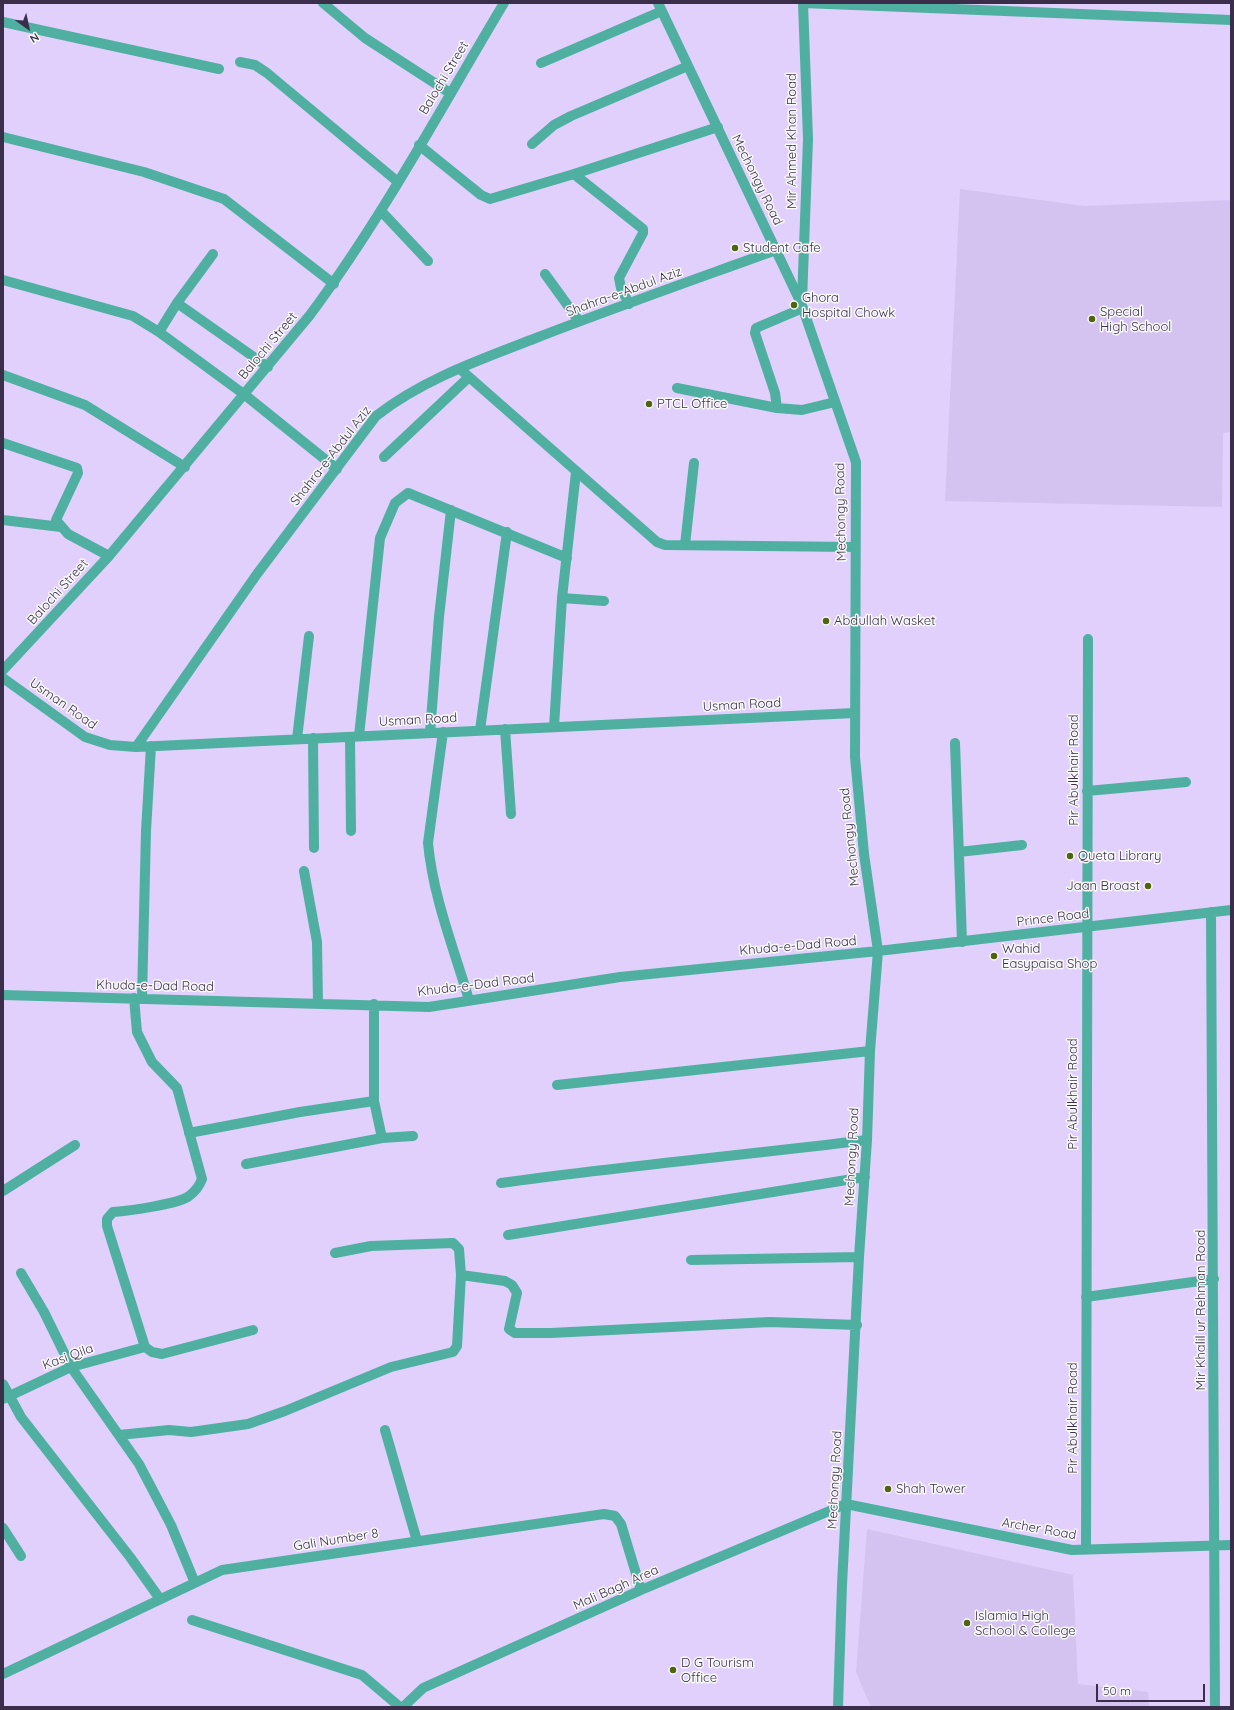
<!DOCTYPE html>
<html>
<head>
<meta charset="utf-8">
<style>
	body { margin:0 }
	#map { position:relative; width:1234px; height:1710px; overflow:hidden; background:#e1d0fb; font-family:Quicksand,sans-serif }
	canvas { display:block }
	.frame { position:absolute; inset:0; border:4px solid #3a2e4a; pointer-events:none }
	.north { position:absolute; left:8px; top:8px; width:40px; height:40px; -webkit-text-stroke:3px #fafafa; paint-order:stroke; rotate:147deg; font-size:11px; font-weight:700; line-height:16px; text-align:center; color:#3a2e4a }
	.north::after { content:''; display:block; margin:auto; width:14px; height:18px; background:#3a2e4a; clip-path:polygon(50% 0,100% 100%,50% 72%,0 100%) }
	.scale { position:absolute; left:1096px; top:1684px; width:109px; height:18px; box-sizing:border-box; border:2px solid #3a2e4a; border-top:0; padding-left:5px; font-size:12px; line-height:14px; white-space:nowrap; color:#3a2e4a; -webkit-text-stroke:3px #fafafa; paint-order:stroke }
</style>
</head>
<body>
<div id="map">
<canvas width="1234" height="1710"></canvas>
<div class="frame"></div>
<div class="north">N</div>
<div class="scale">50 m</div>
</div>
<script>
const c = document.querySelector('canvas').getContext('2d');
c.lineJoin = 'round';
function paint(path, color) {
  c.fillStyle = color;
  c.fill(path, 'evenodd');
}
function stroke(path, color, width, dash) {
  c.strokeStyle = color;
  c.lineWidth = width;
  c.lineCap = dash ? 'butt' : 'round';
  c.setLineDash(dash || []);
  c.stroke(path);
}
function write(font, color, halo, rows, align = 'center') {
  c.font = font + ' Quicksand,sans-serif';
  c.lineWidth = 3;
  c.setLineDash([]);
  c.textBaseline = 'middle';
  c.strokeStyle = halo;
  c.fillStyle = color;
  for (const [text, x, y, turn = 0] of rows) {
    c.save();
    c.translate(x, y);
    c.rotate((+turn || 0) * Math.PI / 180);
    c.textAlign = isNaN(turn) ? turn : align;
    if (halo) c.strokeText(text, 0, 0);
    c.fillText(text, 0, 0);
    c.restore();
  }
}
paint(new Path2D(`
	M960,189L1084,206L1231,200V432L1223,433L1222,507L945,501Z
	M867,1529L1073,1575L1078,1684L1148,1692L1149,1707H871L856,1672Z`), '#d4c2f0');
stroke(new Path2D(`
	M323,3L365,38L450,93
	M658,3L801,303L856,462L855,757L864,854L878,951L870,1051L867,1140L859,1257L842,1585L838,1707
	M803,3L1231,20
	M3,22L219,69
	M240,62L255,65L267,73L398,182
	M541,63L662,11
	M3,137L144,172L224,199L334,284
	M532,144L554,125L571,116L688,66
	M419,145L481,195L490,199L574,174L643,229V233L619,278L621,288L629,304
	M574,174L718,127
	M381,211L428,261
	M545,274L579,321
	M3,280L133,316L159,332L245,395L337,469
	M802,301L808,139L803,3
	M177,303L268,367
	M159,332L177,303L213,254
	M460,369L657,542L665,545L855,547
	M3,375L85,405L185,467
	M677,388L777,408L802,410L835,402
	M777,408L775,393L755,333L756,328L803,308
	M3,443L77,468L78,473L56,520L68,534L109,556
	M384,457L469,377
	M3,520L61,527
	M685,545L694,463
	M562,598L604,601
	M3,670L109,556L310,315C383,217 441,108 504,3
	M3,678L85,737L110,745L136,747L855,713
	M554,727L562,598L576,472
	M505,729L511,814
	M480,730L507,532
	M443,732L428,843C433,897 454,949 469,1000
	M430,733L439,617L451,510
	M359,736L380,538L395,503L408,493L567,558
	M350,737L351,831
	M313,738L314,848
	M297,739L309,636
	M955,743L962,942
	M136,747L257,574L376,416C423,379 482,359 536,338C616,307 696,279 776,250
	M1087,791L1186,782
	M959,852L1022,845
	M304,871L317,942L318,1003
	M1211,912L1215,1707
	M3,995L429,1007L620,977L878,951L1231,910
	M134,998L137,1032L152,1062L177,1088L202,1179C199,1187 196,1191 189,1196C179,1204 128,1211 113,1212L107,1219V1226L145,1347L152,1352L162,1354L253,1330
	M142,998L146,831L151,746
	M374,1004V1101L382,1138
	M557,1085L870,1051
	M189,1133L300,1112L374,1101
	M246,1164L382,1138L413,1136
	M501,1183C623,1166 745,1155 867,1140
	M3,1191L75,1145
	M508,1235L865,1177
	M691,1260L859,1257
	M21,1273L44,1312L71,1367L139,1464L171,1525L195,1583
	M461,1275L505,1281L512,1285L517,1293L509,1329L515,1333H551L770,1322L857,1325
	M1086,1297L1214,1279
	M3,1384L21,1417L130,1557L160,1599
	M3,1399L71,1367L145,1347
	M385,1430L417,1541
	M119,1435L169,1430L191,1432L248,1424L285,1411L391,1367L453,1352L457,1346L461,1275L459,1249L453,1243L371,1246L335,1253
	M846,1504L1072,1550L1231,1545
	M3,1528L21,1556
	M1086,1549L1088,639
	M192,1620L362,1675L400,1707
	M3,1674L222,1570L604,1514L615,1516L621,1524L641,1590
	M403,1707L423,1688L641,1590L846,1504`), '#4fafa1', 10);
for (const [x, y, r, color] of [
	[735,248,4,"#4f640f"],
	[794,305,4,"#4f640f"],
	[1092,319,4,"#4f640f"],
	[649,404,4,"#4f640f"],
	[826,621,4,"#4f640f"],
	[1070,856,4,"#4f640f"],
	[1148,886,4,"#4f640f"],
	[994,956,4,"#4f640f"],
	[888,1489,4,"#4f640f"],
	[967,1623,4,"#4f640f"],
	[673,1670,4,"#4f640f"]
]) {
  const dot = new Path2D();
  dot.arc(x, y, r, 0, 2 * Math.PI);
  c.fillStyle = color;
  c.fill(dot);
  stroke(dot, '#fafafa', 1.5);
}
write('13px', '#3a2e4a', '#fafafa', [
	["Balochi Street",444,78,-59],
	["Mir Ahmed Khan Road",792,141,-90],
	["Mechongy Road",757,180,64],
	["Shahra-e-Abdul Aziz",624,292,-20],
	["Balochi Street",268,346,-50],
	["Shahra-e-Abdul Aziz",331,456,-52],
	["Mechongy Road",841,512,-91],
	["Balochi Street",58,592,-48],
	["Usman Road",63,704,35],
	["Usman Road",742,705,-3],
	["Usman Road",418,720,-3],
	["Pir Abulkhair Road",1074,770,-90],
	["Mechongy Road",850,837,-96],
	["Prince Road",1053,918,-7],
	["Khuda-e-Dad Road",798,946,-5],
	["Khuda-e-Dad Road",476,985,-7],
	["Khuda-e-Dad Road",155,986,1],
	["Pir Abulkhair Road",1073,1094,-90],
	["Mechongy Road",852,1157,-87],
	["Mir Khalil ur Rehman Road",1201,1310,-90],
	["Kasi Qila",68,1357,-20],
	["Pir Abulkhair Road",1073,1418,-90],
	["Mechongy Road",835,1480,-87],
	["Archer Road",1039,1529,10],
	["Gali Number 8",336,1540,-9],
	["Mali Bagh Area",616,1588,-24]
]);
write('13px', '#3a2e4a', '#fafafa', [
	["Student Cafe",743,248],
	["Ghora",802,298],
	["Hospital Chowk",802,313],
	["Special",1100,312],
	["High School",1100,327],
	["PTCL Office",657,404],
	["Abdullah Wasket",834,621],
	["Queta Library",1078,856],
	["Jaan Broast",1140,886,"right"],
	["Wahid",1002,949],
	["Easypaisa Shop",1002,964],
	["Shah Tower",896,1489],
	["Islamia High",975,1616],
	["School & College",975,1631],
	["D G Tourism",681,1663],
	["Office",681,1678]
], 'left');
</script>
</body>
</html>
